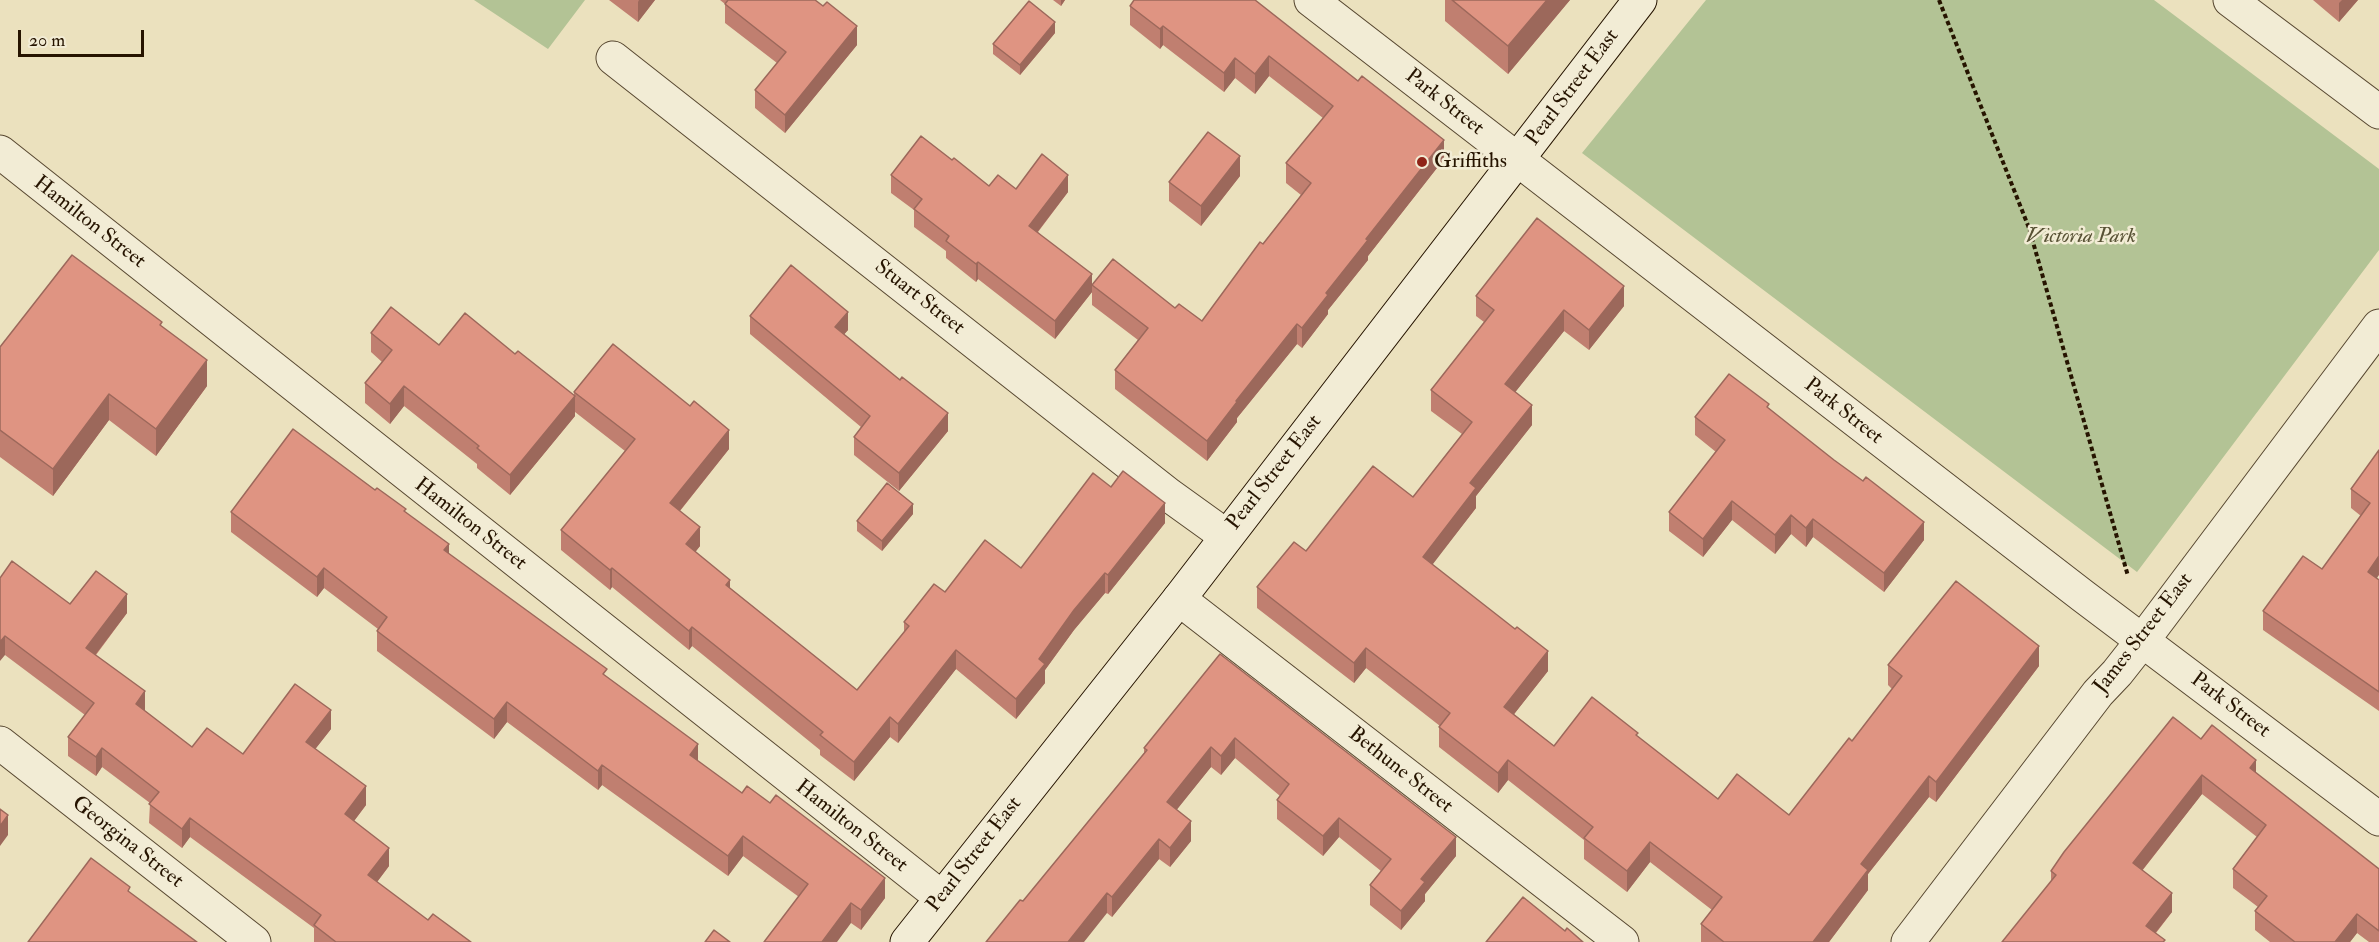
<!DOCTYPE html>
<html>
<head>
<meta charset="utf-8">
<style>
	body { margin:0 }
	#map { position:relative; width:2379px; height:942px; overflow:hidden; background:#ebe1be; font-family:"IM FELL Double Pica",serif }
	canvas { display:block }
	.scale { position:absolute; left:18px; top:30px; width:126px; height:27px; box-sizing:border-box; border:3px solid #261400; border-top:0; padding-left:8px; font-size:18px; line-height:21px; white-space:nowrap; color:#261400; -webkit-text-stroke:4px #f2ecd5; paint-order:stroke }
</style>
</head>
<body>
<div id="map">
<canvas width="2379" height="942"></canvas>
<div class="scale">20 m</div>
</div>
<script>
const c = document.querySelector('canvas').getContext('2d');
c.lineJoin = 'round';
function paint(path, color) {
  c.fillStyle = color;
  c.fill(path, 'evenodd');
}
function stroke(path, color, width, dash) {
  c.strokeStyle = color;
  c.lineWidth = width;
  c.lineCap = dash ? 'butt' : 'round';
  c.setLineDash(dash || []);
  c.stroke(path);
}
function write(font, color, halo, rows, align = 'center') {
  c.font = font + ' "IM FELL Double Pica",serif';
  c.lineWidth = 5;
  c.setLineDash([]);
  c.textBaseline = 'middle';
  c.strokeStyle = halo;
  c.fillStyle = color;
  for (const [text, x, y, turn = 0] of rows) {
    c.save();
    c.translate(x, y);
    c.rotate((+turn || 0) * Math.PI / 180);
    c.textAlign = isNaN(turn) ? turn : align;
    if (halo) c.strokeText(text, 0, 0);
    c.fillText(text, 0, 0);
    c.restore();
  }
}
paint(new Path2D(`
	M474,0H585L548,49Z
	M1706,0H2154L2379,169V250L2137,572L1582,153Z`), '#b3c395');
const street = new Path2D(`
	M1311,0L2083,596L2379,819
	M2230,0L2379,112
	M613,58L1169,495L1226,536
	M0,152L941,897
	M1179,599L1622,942
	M0,743L254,942
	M1908,942L2098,693L2117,673L2143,640L2379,326`);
const secondary = new Path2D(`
	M907,942L1179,599L1640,0`);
stroke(street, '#574730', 35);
stroke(secondary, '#261400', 35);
stroke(new Path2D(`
	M1939,0L2029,228L2128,576`), '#261400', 4, [4.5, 3]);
stroke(street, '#f2ecd5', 33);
stroke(secondary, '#f2ecd5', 33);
paint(new Path2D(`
	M609,0H655L638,22Z
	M720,0H815L857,45L785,133L755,108V90L777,63L725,23V4Z
	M1053,0H1065L1061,6Z
	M1255,0L1444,159L1368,256V260L1328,310V314L1302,348L1297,344L1237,418V422L1207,461L1115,389V370L1138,340L1092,305V285L1175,308L1202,321L1301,195L1286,183V163L1323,118L1269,76L1255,94L1235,78L1224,92L1163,45L1160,49L1130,25V6Z
	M1445,0H1570L1508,74L1445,21Z
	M2313,0H2358L2339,22Z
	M1055,33L1020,75L993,54V44Z
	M952,160L989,186L1068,192L1038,232L1092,292L1055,339L978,279L976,282L946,258V251L914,227V210L891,193V175Z
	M1240,176L1201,226L1169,201V182Z
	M1476,296L1624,306L1589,350L1564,331L1515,392L1532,425L1476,496V508L1432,564L1548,671L1514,714L1554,746L1638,737L1718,799L1789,815L1852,741L1892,689L1888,685V665L2039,666L1936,802L1929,797L1868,874V890L1829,942H1701V924L1712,910L1650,862L1627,892L1584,859V840L1508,780L1498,793L1439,747V727L1440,726L1366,668L1354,683L1257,608V587L1306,551L1413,497L1462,434L1431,411V390L1484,322L1476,316Z
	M750,316L848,330L844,334L948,431L899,491L854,455V437L861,427L750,334Z
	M162,326L207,386L156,456L109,420L53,496L0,457V347Z
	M371,333L439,345L515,354L574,396V392L729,449L680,511L700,546L695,552L730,588L857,690L904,632V622L945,592L1021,568L1111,487L1165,523L1108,594L1105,593L1074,630L1045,670V683L1016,719L956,669L898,743L890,737L854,781L820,755V750L692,646L689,650L612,587L610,590L561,550V530L625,451L575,412V416L510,495L477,468V464L404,406L390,424L365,403V383L382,362L371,352Z
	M1769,408L1924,540L1884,592L1813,537L1806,547L1791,534L1775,554L1732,520L1703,557L1669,531V512L1716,452L1695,435V417Z
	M2379,450L2377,578L2379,580V711L2263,630V611L2322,569L2361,516L2351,508V489Z
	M231,512H406L449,554L607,677L698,761L885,898L861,930L851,923L799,897L743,856L728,876L602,785L598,790L507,722L494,739L377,651V631L378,629L324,588L317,597L231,532Z
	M913,514L882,551L857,531V521Z
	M0,578L70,604L127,613L96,655L145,711L192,747L243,754L331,729L315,749L366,805L354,821L389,866L377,882L428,920L471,942H314V928L190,837L182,848L149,823L150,803L102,767L96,776L68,756V737L85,715L5,655Z
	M1220,654L1456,856L1425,894V901L1401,930L1370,905V885L1381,871L1339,837L1323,856L1277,819V800L1280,796L1235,758L1221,775L1211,767L1176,810L1191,841L1170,867L1159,859L1112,917L1107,913L1023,901L1144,753V748Z
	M2201,739L2256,773L2379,869V942H2369L2357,933L2350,942H2270L2255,930V911L2258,907L2233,888V869L2257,837L2202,794L2142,871L2172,912L2156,933L2165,942L2051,881V871Z`), '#c07f70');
paint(new Path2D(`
	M639,0H655L638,22V2Z
	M1061,0H1065L1061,6Z
	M1547,0H1570L1508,74V46Z
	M2342,0H2358L2339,22V3Z
	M1055,22V33L1020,75V65Z
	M857,26V45L785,133V115Z
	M1163,26V45L1160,49V29Z
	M1269,56V76L1255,94V74Z
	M1235,58V78L1224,92V73Z
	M1444,140V159L1368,256V260L1328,310V314L1302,348V328L1326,293L1366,239Z
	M1240,156V176L1201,226V206Z
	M1068,175V192L1029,243V226Z
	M978,262V279L976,282V264Z
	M1092,274V292L1055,339V321Z
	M1624,286V306L1589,350V330Z
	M1564,310V331L1505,405V384Z
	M848,312V330L835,345V327Z
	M1297,324V344L1237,418V422L1207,461V441L1236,401Z
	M207,360V386L156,456V429Z
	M404,386V406L390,424V404Z
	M109,394V420L53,496V469Z
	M575,396V416L510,495V475Z
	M1532,405V425L1476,496V508L1423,577V557L1470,483Z
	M948,413V431L899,491V473Z
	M729,430V449L670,523V503Z
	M1732,501V520L1703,557V539Z
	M1165,503V523L1108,594V575Z
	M913,504V514L882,551V541Z
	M1791,515V534L1775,554V535Z
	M1813,519V537L1806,547V528Z
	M1924,522V540L1884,592V573Z
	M700,527V546L686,564V544Z
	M449,544V564L444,550Z
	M2379,556V575L2368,591V572Z
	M324,568V588L317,597V577Z
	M612,568V587L610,590V570Z
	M1105,573V593L1074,630L1045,670V683L1016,719V699L1039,659L1074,610Z
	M730,580V599L726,585Z
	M127,594V613L86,667V648Z
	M692,627V646L689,650V631Z
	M5,636V655L0,661V642Z
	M2039,646V666L1936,802V782Z
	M1366,648V668L1354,683V663Z
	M956,650V669L898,743V724Z
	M1548,651V671L1504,727V707Z
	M145,691V710L136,723V704Z
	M507,702V722L494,739V719Z
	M331,710V729L306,761V742Z
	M890,717V737L854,781V762Z
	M1235,738V758L1221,775V756Z
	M698,744V763L690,755Z
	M1211,747V767L1167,822V802Z
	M102,748V767L96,776V757Z
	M1508,760V780L1498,793V773Z
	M2256,760V779L2250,768Z
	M602,765V785L598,790V771Z
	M2202,775V794L2133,882V863Z
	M1929,776V797L1868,874V890L1829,942H1813L1861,864Z
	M366,786V805L345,833V814Z
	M8,815V835L0,846V826Z
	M190,818V837L182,848V829Z
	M1339,818V837L1323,856V836Z
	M1191,821V841L1170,867V848Z
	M743,836V856L728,876V856Z
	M1456,837V856L1425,894V901L1401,930V911L1421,879Z
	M1159,839V859L1112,917V897Z
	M1650,842V862L1627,892V871Z
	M389,848V866L368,894V875Z
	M885,878V898L861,930V910Z
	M1107,893V913L1084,942H1068Z
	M2172,893V912L2148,942L2146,926Z
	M851,903V923L837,942H822Z
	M2357,914V933L2350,942H2335Z`), '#9c685b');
const building = new Path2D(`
	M728,0H815L823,6L827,2L857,26L785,115L755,90L786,52L725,4Z
	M1134,0H1255L1358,81L1362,76L1444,140L1366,239L1368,240L1326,293L1328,295L1302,328L1297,324L1236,401L1237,402L1207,441L1115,370L1148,328L1092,285L1113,259L1175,308L1179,304L1202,321L1260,242L1263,244L1311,183L1286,163L1333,106L1269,56L1255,74L1235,58L1224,73L1163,26L1160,29L1130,6Z
	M1452,0H1547L1508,46Z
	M1029,1L1055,22L1020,65L993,44Z
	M1208,132L1240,156L1201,206L1169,182Z
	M921,136L952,160L954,158L989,186L998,175L1016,189L1042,154L1068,175L1029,226L1092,274L1055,321L978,262L976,264L946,241L949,236L914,209L922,199L891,175Z
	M1537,218L1624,286L1589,330L1564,310L1505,384L1532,405L1470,483L1476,488L1423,557L1515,629L1517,627L1548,651L1504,707L1554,746L1592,697L1638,733L1636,735L1718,799L1737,774L1789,815L1849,738L1852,741L1902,676L1888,665L1956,581L2039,646L1936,782L1929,776L1861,864L1868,870L1813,942H1724L1701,924L1722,897L1650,842L1627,871L1584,838L1593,827L1508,760L1498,773L1439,727L1450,713L1366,648L1354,663L1257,587L1294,542L1306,551L1373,466L1413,497L1472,422L1431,390L1494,310L1476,296Z
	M72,255L162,322L160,325L207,360L156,429L109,394L53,469L0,430V347Z
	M791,265L848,312L835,327L900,380L902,377L948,413L899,473L854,437L870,416L750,316Z
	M391,307L439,345L465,313L515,354L518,351L575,396L510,475L477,448L479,446L404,386L390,404L365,383L392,350L371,333Z
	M613,344L690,406L694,401L729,430L670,503L700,527L686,544L730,580L726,585L857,690L909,626L904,622L934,584L945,592L985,540L1021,568L1093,473L1111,487L1123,471L1165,503L1108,575L1105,573L1074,610L1039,659L1045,664L1016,699L956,650L898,724L890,717L854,762L820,735L823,732L692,627L689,631L612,568L610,570L561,530L635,439L574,392Z
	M1729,374L1769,404L1767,407L1834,460L1863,481L1866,477L1924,522L1884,573L1813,519L1806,528L1791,515L1775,535L1732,501L1703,539L1669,512L1725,440L1695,417Z
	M293,429L375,490L377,488L406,509L404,511L449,544L444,550L607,669L603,674L698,744L690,755L742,793L747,786L770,803L776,795L885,878L861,910L851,903L822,942H764L808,884L743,836L728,856L602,765L598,771L507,702L494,719L377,631L387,617L324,568L317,577L231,512Z
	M2379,450V556L2368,572L2379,580V692L2263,611L2303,556L2322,569L2370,503L2351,489Z
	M887,483L913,504L882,541L857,521Z
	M12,561L70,604L96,571L127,594L86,648L145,691L136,704L192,747L207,728L243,754L295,684L331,710L306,742L366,786L345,814L389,848L368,875L428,920L433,914L471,942H336L314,925L321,915L190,818L182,829L149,804L159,792L102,748L96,757L68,737L94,703L5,636L0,642V578Z
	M1220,654L1456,837L1421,879L1425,882L1401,911L1370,885L1391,859L1339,818L1323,836L1277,800L1289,784L1235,738L1221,756L1211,747L1167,802L1191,821L1170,848L1159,839L1112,897L1107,893L1068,942H986L1020,900L1023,901L1147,750L1144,748Z
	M2173,717L2201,739L2212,725L2256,760L2250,768L2379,869V931L2357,914L2335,942H2295L2255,911L2267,896L2233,869L2266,825L2202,775L2133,863L2172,893L2146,926L2165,940L2163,942H2002L2056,875L2051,871L2064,852Z
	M0,809L8,815L0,826Z
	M91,858L130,887L128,891L197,942H28Z
	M1523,897L1565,931L1567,928L1583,942H1486Z
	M714,930L730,942H705Z`);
paint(building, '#df9482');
stroke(building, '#9c685b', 1.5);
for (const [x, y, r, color] of [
	[1422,162,6,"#8f2418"]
]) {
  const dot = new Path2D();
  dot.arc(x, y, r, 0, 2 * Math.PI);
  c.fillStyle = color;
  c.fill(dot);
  stroke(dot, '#f2ecd5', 2);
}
write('21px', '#261400', '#f2ecd5', [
	["Pearl Street East",1573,88,-53],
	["Park Street",1444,103,38],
	["Hamilton Street",89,223,38],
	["Stuart Street",919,298,38],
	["Park Street",1843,412,38],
	["Pearl Street East",1275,473,-52],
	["Hamilton Street",470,525,38],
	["James Street East",2144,634,-52],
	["Park Street",2230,706,37],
	["Bethune Street",1400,771,38],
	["Hamilton Street",851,827,38],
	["Georgina Street",127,843,38],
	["Pearl Street East",975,855,-52]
]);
write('21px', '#261400', '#f2ecd5', [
	["Griffiths",1434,162]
], 'left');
write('italic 21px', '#575134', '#f2ecd5', [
	["Victoria Park",2081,237]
]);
</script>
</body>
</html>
